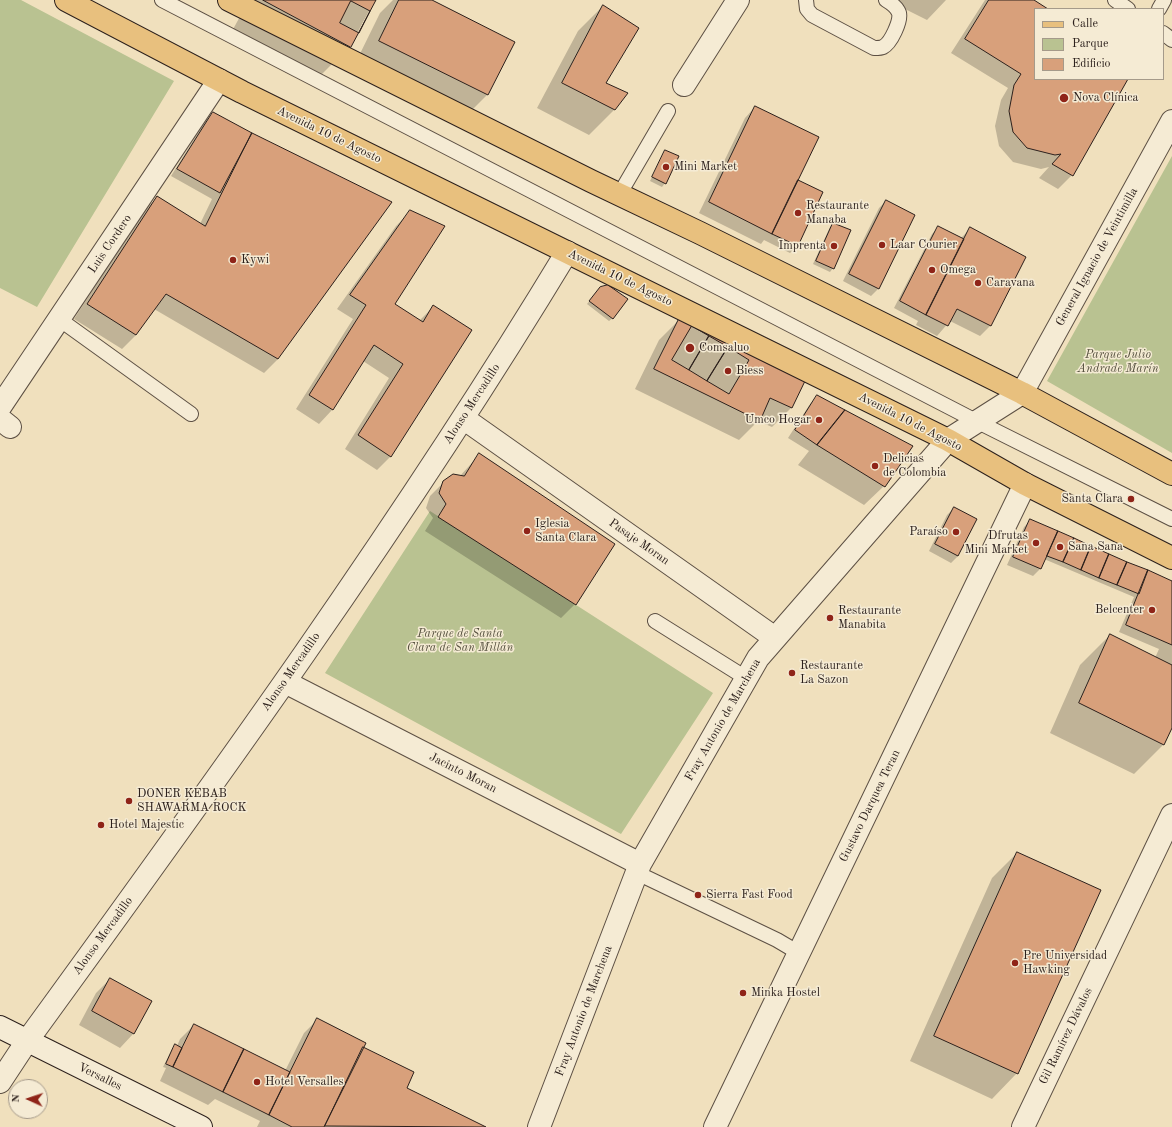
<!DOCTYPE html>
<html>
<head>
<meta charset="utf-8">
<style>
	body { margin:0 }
	#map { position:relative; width:1172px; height:1127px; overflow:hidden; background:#f0e0bd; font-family:"Old Standard TT",serif }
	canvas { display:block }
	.legend { position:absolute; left:1034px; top:8px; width:130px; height:72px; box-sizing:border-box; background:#f5ebd4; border:1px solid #a59a8a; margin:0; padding:5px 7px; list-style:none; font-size:12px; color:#2c201c }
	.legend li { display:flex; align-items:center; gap:8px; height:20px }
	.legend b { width:20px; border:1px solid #a59a8a }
	.north { position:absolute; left:8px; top:1079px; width:40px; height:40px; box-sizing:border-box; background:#f5ebd4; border:1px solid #a59a8a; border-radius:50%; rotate:273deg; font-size:11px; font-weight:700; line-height:16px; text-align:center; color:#2c201c }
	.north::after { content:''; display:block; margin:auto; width:14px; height:18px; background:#8f2418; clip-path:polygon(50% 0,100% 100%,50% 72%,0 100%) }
</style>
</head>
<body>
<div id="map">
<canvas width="1172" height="1127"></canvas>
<ul class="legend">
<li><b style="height:5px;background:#e8c07e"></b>Calle</li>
<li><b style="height:11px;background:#b9c291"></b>Parque</li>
<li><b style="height:11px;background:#d8a07b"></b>Edificio</li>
</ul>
<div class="north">N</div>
</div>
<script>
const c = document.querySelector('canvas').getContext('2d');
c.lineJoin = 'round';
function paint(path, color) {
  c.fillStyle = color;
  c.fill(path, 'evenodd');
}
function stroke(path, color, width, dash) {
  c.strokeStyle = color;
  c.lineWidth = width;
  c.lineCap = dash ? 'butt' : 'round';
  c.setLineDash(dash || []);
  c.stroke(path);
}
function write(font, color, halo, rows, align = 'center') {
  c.font = font + ' "Old Standard TT",serif';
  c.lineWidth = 3;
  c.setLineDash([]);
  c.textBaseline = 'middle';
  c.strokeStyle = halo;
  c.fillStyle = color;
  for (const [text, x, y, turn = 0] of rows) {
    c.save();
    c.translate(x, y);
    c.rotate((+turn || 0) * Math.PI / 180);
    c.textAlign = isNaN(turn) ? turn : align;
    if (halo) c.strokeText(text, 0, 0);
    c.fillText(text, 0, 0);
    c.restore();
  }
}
paint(new Path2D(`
	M0,0H21L174,81L37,307L0,288Z
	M1172,156V453L1047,381Z
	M430,511L713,693L621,834L325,673Z`), '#b9c291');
paint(new Path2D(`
	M249,0H375L350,46L318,78L231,33Z
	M393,0H430L513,42L487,95L462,120L354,66L380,13Z
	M887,0H946L927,20Z
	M985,0H1032L1047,9H1035V79H1127L1072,175L1058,189L1039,178L1049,167L1041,169L1013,162L999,146L995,126L1001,100L1008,88L951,53Z
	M603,6L605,84L614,110L589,135L537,108L578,31Z
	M755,107L797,181L822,193L797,246L790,253L764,240L761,244L699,213L745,118Z
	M213,113L249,138L252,135L278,359L264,373L154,309L136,335L122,349L74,319L143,211L157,198L200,224L212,199L171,176L206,120Z
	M665,151V183L662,187L650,181Z
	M886,201L914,215L878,289L871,296L843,281L879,208Z
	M410,212L393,304L419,321L434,306L391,456L377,470L345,449L389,378L363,361L332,410L319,424L296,409L353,319L337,309L396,226Z
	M834,224L833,268L830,272L813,264L830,227Z
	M939,227L961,238L970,229L1025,257L990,326L980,336L950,321L937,336L916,325L918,321L894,308L932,234Z
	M600,288L613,318L609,321L587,304Z
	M679,320L804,381L791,408L772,427L758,421L739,440L635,389L659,340Z
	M817,397L884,486L864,505L798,465L809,451L788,438L810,404Z
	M479,455L613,545L575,604L561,618L425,531L433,518L426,508L430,496L444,482L460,476Z
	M954,508L976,519L958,556L951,563L929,551L947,515Z
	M1031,520L1172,582V726L1163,745L1134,774L1050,733L1080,665L1110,635L1155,658L1159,649L1119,632L1134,597L1044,559L1040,569L1033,576L1007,565L1024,527Z
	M1017,853V1073L992,1099L910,1061L992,878Z
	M110,979L151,1001L133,1034L120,1048L79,1025L96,993Z
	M317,1020L362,1048L405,1088L484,1127H257L260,1121L215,1099L208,1105L160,1081L166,1068L163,1067L172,1049L177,1046L180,1039L194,1025L285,1071L304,1033Z`), '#0003');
const building = new Path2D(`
	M263,0H376L351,47Z
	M399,0H432L515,42L488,95L379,41Z
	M989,0H1034L1048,9H1035V79H1128L1073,176L1052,164L1061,154L1055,155L1027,148L1013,132L1009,111L1014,85L1021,74L965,39Z
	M351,1L370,11L359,33L340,23Z
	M603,5L639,28L606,83L628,93L615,110L562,83Z
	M755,106L819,137L772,234L709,202Z
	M213,112L252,133L220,193L177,169Z
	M252,133L392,202L278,359L166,294L136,335L87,304L157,196L205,226Z
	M665,150L679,156L666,184L652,177Z
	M798,180L823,192L798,246L772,234Z
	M886,200L915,215L879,289L849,274Z
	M410,210L445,226L395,304L423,322L433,305L472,330L391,457L358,435L403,364L374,345L333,410L309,395L366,305L350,295Z
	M833,223L851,230L834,269L816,261Z
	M938,226L964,239L926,315L900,301Z
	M970,227L1026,257L991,326L957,309L948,326L926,315Z
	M608,285L628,299L613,319L589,301L600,287Z
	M679,319L805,381L792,408L770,398L760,421L654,369Z
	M692,326L709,336L689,370L672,360Z
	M709,336L728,347L707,381L689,370Z
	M728,347L749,360L729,394L707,381Z
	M817,395L845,410L817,445L795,430Z
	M845,410L913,446L885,487L817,445Z
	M479,453L615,544L576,605L438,517L446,504L439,493L443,481L453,474L464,476Z
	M954,507L977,519L958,556L935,544Z
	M1030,519L1058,531L1041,569L1013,557Z
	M1058,531L1074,538L1063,562L1047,556Z
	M1074,538L1091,546L1081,570L1063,562Z
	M1091,546L1109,554L1099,578L1081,570Z
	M1109,554L1127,562L1117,585L1099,578Z
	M1127,562L1148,570L1139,594L1117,585Z
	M1148,570L1172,581V645L1126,625Z
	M1110,634L1172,665V728L1164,745L1079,703Z
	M1017,852L1101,890L1018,1074L934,1036Z
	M110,978L152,1001L134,1034L92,1011Z
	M317,1018L366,1043L324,1127H292L269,1115Z
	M194,1024L244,1049L223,1092L173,1067Z
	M175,1044L182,1048L173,1067L166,1064Z
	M363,1047L414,1072L407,1088L486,1127L325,1126Z
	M244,1049L290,1072L269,1115L223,1092Z`);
paint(building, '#d8a07b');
stroke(building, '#2c201c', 1);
const lane = new Path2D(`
	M162,0L976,421L1172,519
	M806,0L807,9L812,15L874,48C877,48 881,48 883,47C891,43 901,21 899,13C897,7 891,3 886,0
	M1115,0L1128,9
	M1159,9L1164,0
	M1163,33L1172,40
	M619,195L668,111
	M59,319L191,414
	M655,621L746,678
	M637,873L777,940L799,953`);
const street = new Path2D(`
	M684,85L738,0
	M0,407L219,80
	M463,418L775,638
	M0,419L10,427
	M285,682L640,864
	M0,1082L27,1041C214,784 402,525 567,252
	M539,1127L640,864L758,658L948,440L1022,393L1172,121
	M715,1127L1025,484
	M1023,1127L1172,815`);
const secondary = new Path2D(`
	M0,1027L201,1127`);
const primary = new Path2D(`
	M66,0L242,92L948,440L1025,484L1172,558
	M229,0L591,181L700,233L1022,393L1172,474`);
stroke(lane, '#5d5044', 16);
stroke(street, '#5d5044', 24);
stroke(secondary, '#2c201c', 24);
stroke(primary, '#2c201c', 24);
stroke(lane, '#f5ebd4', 14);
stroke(street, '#f5ebd4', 22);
stroke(secondary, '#f5ebd4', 22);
stroke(primary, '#e8c07e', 22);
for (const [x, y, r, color] of [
	[1064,98,5,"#8f2418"],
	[666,167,4,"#8f2418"],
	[798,213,4,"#8f2418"],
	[882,245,4,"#8f2418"],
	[834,246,4,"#8f2418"],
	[233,260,4,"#8f2418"],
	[932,270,4,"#8f2418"],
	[978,283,4,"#8f2418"],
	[690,348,5,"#8f2418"],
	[728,371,4,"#8f2418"],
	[819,420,4,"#8f2418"],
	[875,466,4,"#8f2418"],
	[1131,499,4,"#8f2418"],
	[527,531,4,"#8f2418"],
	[956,532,4,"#8f2418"],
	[1036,543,4,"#8f2418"],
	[1060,547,4,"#8f2418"],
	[1152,610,4,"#8f2418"],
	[830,618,4,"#8f2418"],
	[792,673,4,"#8f2418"],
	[129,801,4,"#8f2418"],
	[101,825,4,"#8f2418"],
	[698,895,4,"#8f2418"],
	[1015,963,4,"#8f2418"],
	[743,993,4,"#8f2418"],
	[257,1082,4,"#8f2418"]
]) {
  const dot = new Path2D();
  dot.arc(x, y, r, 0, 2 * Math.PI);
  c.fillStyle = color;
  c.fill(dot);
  stroke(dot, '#f5ebd4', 1.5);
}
write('12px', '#2c201c', '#f5ebd4', [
	["Nova Clínica",1073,98],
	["Mini Market",674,167],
	["Restaurante",806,206],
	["Manaba",806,220],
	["Laar Courier",890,245],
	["Imprenta",826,246,"right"],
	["Kywi",241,260],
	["Omega",940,270],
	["Caravana",986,283],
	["Comsaluo",699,348],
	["Biess",736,371],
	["Umco Hogar",811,420,"right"],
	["Delicias",883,459],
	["de Colombia",883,473],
	["Santa Clara",1123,499,"right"],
	["Iglesia",535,524],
	["Santa Clara",535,538],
	["Paraíso",948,532,"right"],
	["Dfrutas",1028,536,"right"],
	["Mini Market",1028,550,"right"],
	["Sana Sana",1068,547],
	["Belcenter",1144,610,"right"],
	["Restaurante",838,611],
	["Manabita",838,625],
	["Restaurante",800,666],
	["La Sazon",800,680],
	["DONER KEBAB",137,794],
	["SHAWARMA ROCK",137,808],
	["Hotel Majestic",109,825],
	["Sierra Fast Food",706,895],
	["Pre Universidad",1023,956],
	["Hawking",1023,970],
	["Minka Hostel",751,993],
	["Hotel Versalles",265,1082]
], 'left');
write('12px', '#2c201c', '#f5ebd4', [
	["Avenida 10 de Agosto",329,135,26],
	["Luis Cordero",110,244,-56],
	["General Ignacio de Veintimilla",1097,257,-61],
	["Avenida 10 de Agosto",620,278,26],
	["Alonso Mercadillo",472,404,-57],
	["Avenida 10 de Agosto",910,422,27],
	["Pasaje Moran",639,542,35],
	["Alonso Mercadillo",291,672,-55],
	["Fray Antonio de Marchena",723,720,-60],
	["Jacinto Moran",463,773,27],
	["Gustavo Darquea Teran",870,806,-64],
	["Alonso Mercadillo",103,936,-54],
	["Fray Antonio de Marchena",584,1011,-69],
	["Gil Ramírez Dávalos",1066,1036,-64],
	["Versalles",100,1077,26]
]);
write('italic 12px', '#56513f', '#f5ebd4', [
	["Parque Julio",1118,355],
	["Andrade Marín",1118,369],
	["Parque de Santa",460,634],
	["Clara de San Millán",460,648]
]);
</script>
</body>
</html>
